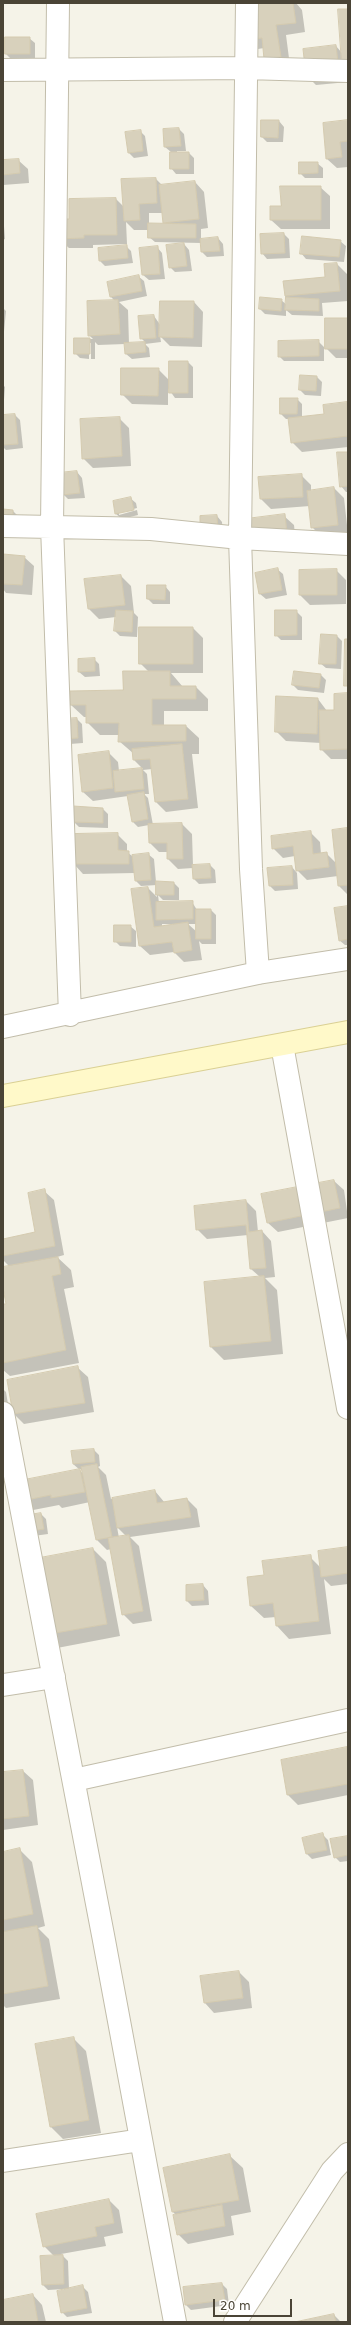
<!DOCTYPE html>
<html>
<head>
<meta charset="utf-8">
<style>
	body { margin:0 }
	#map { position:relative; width:351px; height:2325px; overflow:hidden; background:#f5f3e8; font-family:"DejaVu Sans",sans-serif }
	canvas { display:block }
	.frame { position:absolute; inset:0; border:4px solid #4a4436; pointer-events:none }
	.scale { position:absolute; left:213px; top:2299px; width:79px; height:18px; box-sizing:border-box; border:2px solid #4a4436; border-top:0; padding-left:5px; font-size:12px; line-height:14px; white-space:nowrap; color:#4a4436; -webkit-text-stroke:3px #fff; paint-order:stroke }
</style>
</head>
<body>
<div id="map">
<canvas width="351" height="2325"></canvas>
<div class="frame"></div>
<div class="scale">20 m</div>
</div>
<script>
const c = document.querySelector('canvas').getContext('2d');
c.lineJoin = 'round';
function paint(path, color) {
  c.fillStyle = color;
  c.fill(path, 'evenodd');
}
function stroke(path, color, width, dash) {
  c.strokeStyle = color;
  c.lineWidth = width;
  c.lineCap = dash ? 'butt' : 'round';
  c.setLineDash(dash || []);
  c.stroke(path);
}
paint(new Path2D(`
	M266,3H296L302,10L305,32L286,35L290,66L275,68L264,48L258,49L248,39Z
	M348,10V82L316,85L306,75L336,46L342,53Z
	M29,38L35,43V59H11L6,54Z
	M279,121L284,127L283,142H267L262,137Z
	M348,121V167L337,168L327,159Z
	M179,129L184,134L186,151H177V153H189L194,158V174H176L171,168V152L165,147Z
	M140,131L145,136L148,156L134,158L129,153Z
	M18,160L28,169L29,183L3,185V161Z
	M317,163L323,168V178H305L300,173Z
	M156,179L163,186L195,182L204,192L208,228L201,229V240L218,238L223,244L224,256L207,257L202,252L201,243L155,242L149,237V230H134L126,222L127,244L93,245V248H69L59,239L70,220V200L116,199L124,207L122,180ZM149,213H163L166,224H149Z
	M320,187L330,196V229H281L271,220L282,207Z
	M3,225L4,226L5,239L3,240Z
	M284,234L289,239L290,258L267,259L262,253Z
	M340,241L346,246L344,262L306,259L301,253Z
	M184,244L189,250L192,271L175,272L170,267Z
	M126,246L131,251L133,263L105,266L100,261Z
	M157,247L162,253L165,279L149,280L143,275Z
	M337,264L347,274L348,301L322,303L323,316L292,315L286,310V316L265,314L260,309L281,300L287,305L285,296L327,277Z
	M138,276L144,281L147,296L119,302L128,310L129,344L145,342L141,338L154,316L161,326L194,302L203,312L202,347L170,346L160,336L161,342L145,344L149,348L150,357L132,359L126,354L125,344L98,345L95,342V359H91V343H89V359L80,358L75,353V339H93L89,335L115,301L111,297L108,283Z
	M3,308L6,311L3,342Z
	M348,319V358H336L326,348Z
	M318,341L324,347V361H284L279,356Z
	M188,362L193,367V398H175L168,388V405L132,404L122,394L158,369L170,381Z
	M317,377L322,382L321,396L305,395L300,390Z
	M3,385L5,387L3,413Z
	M281,399H297L302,404V417L325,415L347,403L348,447L302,452L292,442L289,419H286L281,414Z
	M15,415L20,420L23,448L6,450L3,447V416Z
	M119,418L129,428L131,466L93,468L83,458Z
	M348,453V492H346L341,486Z
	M77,472L82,478L85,498L68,499L63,494Z
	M301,475L311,485V491L334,488L344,498L348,534L322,537L312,527L310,506L271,509L261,499Z
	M130,498L136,503L137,508L119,513V515L137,510L138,515L122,519L116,514L114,502Z
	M3,510L13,511L18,516L3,531Z
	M217,516L222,522L223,536H206Z
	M284,516L294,525L296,544L249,538Z
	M3,555L24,557L34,566L32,595L6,593L3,589Z
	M277,569L283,574L287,595L266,599L260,594L256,573Z
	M336,570L346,580V604L310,605L300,595Z
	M121,576L131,586L134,613L138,617L137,637L120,636L115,631L116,617L99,619L89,609Z
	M165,586L170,592V604H153L148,599Z
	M296,611L302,617V640H281L276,635Z
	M193,628L203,638V673H171L183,687H196L208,699V711H164V726H186L199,738V754H192L198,808L166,812L156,802L152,769L143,770L147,774L149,794H144L148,798L153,825L182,824L192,834L193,866L210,865L215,870L216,883L199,884L194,879L193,868L178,869L168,859V852H159L150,843L149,825L138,827L133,822L128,796L93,801L83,792L109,753L118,762L119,771L143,769L134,760V754L119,741V735H100L87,722V717H84L71,705L124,691L149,672L140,663Z
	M337,636L342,641L341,669L326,668L320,663Z
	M94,659L99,664L100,676L85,677L79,672Z
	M320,674L326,680L324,693L298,690L293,685Z
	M348,694V759H331L321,749V743L286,741L276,731L318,699L327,711H335Z
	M77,719L82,724L83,743L70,744L65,739Z
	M103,809L108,814V828L79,827L74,822Z
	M346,829L348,895L339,886L338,876L307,880L297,870L295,856L283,858L273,848L310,832L320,842L321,854L326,853L336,863Z
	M117,834L127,844V852L132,856L148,854L154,859L156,882L174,883L179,888V900H163L158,895L159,903L192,902L197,910H211L216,915V944H202L199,941L202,960L184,962L174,952L150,955L140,946L148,888L157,897V885L141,886L136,881L135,873L83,874L74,864ZM162,924H173V926L162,927ZM188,924H197V932Z
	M292,867L297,873L298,889L275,891L270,886Z
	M348,907V945H345L339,940Z
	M130,926L136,931V947L120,946L115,941Z
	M334,1181L344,1190L348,1218L278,1232L268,1223Z
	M44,1191L54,1200L64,1255L57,1257L71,1270L74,1287L64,1289L79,1363L10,1376L3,1370V1305L7,1304L3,1283V1268L10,1267L3,1260V1240L36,1233Z
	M246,1201L256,1211L258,1232L262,1231L271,1241L275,1277L265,1278L277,1290L283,1354L224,1360L211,1347L260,1277L251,1269L248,1235L207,1239L197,1229Z
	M78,1368L88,1377L94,1412L24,1424L14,1414L8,1381Z
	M3,1389L6,1392L9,1410H3Z
	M94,1450L99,1455L100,1466L98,1467L106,1475L111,1499L155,1491L165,1503L187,1499L197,1509L200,1527L130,1537L139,1546L152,1621L133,1624L123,1614L111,1549L107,1550L97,1540L90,1502L62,1508L59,1505L28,1511L18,1501L80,1470L73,1464ZM79,1469H83L84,1474L80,1471ZM117,1527L126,1536L119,1538Z
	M41,1514L46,1519L48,1534L26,1537Z
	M348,1548V1584L331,1586L324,1579L331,1634L289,1639L277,1626L276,1617L264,1618L251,1606L265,1576L310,1557L320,1567Z
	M93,1549L106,1562L120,1636L57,1648L45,1635Z
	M203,1585L208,1591L209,1605L192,1606L187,1601Z
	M347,1749L348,1795L298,1805L288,1795L282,1760Z
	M23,1771L33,1780L38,1825L3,1830V1773Z
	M322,1834L328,1840L331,1855L312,1859L307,1854Z
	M348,1837V1861L340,1862L335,1857Z
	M19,1849L32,1862L45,1926L38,1928L49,1939L60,1999L6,2008L3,2005V1853Z
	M239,1972L249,1982L252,2008L214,2013L205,2003Z
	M73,2038L86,2051L101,2133L63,2139L51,2127Z
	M230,2156L243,2168L251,2212L231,2216L234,2235L188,2244L178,2234L176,2215L173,2212L164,2168Z
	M109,2200L119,2210L123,2233L104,2237L106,2246L61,2254L68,2261L69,2289L82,2286L88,2292L92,2313L67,2317L62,2312L64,2289L48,2290L43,2285L54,2256L44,2246Z
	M222,2284L227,2289L229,2305L191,2310L186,2305Z
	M33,2295L42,2305L46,2322H3V2301Z
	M334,2315L341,2322H300Z`), '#0003');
const building = new Path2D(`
	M258,3H293L296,23L276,25L281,57L264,59L262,38L247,40L243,5Z
	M338,9H348V64H342Z
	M5,37H30V54H5Z
	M336,45L339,72L306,76L303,49Z
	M261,120H279L278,138L261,137Z
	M348,120V141L340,142L342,157L326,159L323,123Z
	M179,128L181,146L164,147L163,129Z
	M141,130L143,151L128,153L125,132Z
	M170,152H189V169H170Z
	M19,159L20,173L3,175V160Z
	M299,162H318V173L299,174Z
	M156,178L157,203L139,204L140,220L124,221L121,179Z
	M195,181L199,219L163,223L159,185Z
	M280,186H321V220H270V206H281Z
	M116,198L117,235H84V238L58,239V219H69V199Z
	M148,223L196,224V238H148Z
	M284,233L285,253L261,254L260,234Z
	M302,236L341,240L339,257L300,254Z
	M218,237L220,251L201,252L200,239Z
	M184,243L187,266L169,268L166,245Z
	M127,245L128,258L99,261L98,248Z
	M158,246L160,274L142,275L139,248Z
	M337,263L340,291L285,296L283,281L325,277L324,264Z
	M139,275L142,291L110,297L107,282Z
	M260,297L282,299L281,311L259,309Z
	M286,297L319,299V311L285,310Z
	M118,300L120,334L88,336L87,301Z
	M160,301H194L193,338L159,337Z
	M154,315L156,338L140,339L138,316Z
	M325,318H348V349H325Z
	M74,338H90V354H74Z
	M319,340V356L278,357V341Z
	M145,342L146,352L125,354L124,343Z
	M169,361H188V393H169Z
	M121,368H159L158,396L121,395Z
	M300,375L317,376L316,391L299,390Z
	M280,398H298L297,414H280Z
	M347,402L348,436L291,443L288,418L324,414L323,405Z
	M15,414L18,444L3,445V415Z
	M120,417L122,456L82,459L80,419Z
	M337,452H348V486L340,487Z
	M77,471L80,493L62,495L59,473Z
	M302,474L303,497L260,499L258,477Z
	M334,487L338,525L311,528L307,491Z
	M131,497L134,510L115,514L113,501Z
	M3,509L13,510V527L3,526Z
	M285,514L287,534L248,539L246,519Z
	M217,515L218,531L200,532V516Z
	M3,554L25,556L22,585L3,584Z
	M278,568L282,590L259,594L255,573Z
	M337,569V595H299V570Z
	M121,575L125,605L88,609L84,579Z
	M147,585H166L165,600L147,599Z
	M116,610L133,611L132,632L114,631Z
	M275,610H297V635L275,636Z
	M139,627H193V664H139Z
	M321,634L337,635L336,664H319Z
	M345,639H348V686H344Z
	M95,658V671L78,672V659Z
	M123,671H170V686H196V699H152V725H186V741L118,742L119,723H86V705H70V691L123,690Z
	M294,671L321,674L319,688L292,685Z
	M348,693V749L320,750L319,710H334V694Z
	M276,696L318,698L317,734L275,732Z
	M77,718L78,738L64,739L62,719Z
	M182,744L188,799L155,802L150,759L133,760L132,749Z
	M109,751L113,788L82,792L78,755Z
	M142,768L144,789L115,792L113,771Z
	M144,792L148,819L132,822L127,795Z
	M73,806L103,808V823L73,822Z
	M182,823L183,859H167V843H149L148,824Z
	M347,828L348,885L338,886L332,830Z
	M311,831L313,854L327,852L329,867L296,871L293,846L272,849L271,836Z
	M118,833V850L129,851V864H73V834Z
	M149,853L151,880L135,881L132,855Z
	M210,864L211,878L193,879L192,865Z
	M292,866L293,885L269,886L267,868Z
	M156,881L174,882V895H156Z
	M148,887L154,927L188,922L192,950L174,953L172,942L139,946L131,889Z
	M193,901V919L156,920V902Z
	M348,906V939L339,941L334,908Z
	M196,909H211V939H196Z
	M114,925H131V942H114Z
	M334,1180L340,1208L267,1223L261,1194Z
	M45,1189L55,1246L3,1256V1239L35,1232L28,1193Z
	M246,1200L249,1232L262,1230L266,1268L250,1269L246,1225L196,1230L194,1206Z
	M58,1257L61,1274L52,1276L66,1350L3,1363V1304H6L3,1288V1267Z
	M264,1276L271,1341L210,1347L204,1282Z
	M78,1366L85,1403L13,1414L7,1380Z
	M94,1449L95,1462L73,1464L71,1451Z
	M97,1464L112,1537L96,1540L81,1467Z
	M80,1469L85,1492L51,1498V1495L17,1502L14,1482Z
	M155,1490L157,1503L187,1498L191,1517L117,1528L112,1498Z
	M41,1513L44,1529L20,1533L18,1517Z
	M129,1535L143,1611L122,1615L108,1538Z
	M348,1547V1573L321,1577L318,1551Z
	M93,1548L107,1624L44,1635L29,1560Z
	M311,1555L319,1621L276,1626L273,1603L250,1606L247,1577L264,1575L262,1561Z
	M203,1584L204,1600L186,1601V1585Z
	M347,1747L348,1784L287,1795L281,1760Z
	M23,1770L29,1816L3,1819V1772Z
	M323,1833L327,1850L306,1854L302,1838Z
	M348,1836V1855L334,1858L330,1839Z
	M20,1848L33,1914L3,1920V1852Z
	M37,1926L48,1986L3,1994V1932Z
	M239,1971L243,1998L204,2003L200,1976Z
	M74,2037L89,2120L50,2127L35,2044Z
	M230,2154L239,2200L172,2212L163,2168Z
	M109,2199L114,2223L95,2227L97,2236L43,2247L36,2214Z
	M222,2205L225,2226L177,2235L173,2215Z
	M63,2255L64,2284L42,2285L40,2256Z
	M222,2283L225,2300L185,2305L183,2287Z
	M83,2285L87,2308L61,2313L57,2291Z
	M33,2294L38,2322H3V2300Z
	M334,2314L336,2322H295Z`);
paint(building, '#d8d1bc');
stroke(building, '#d4caaf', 1);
const street = new Path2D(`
	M58,3L52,526L70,1015
	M247,3L240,538L251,869L258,973
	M3,70L246,68L348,71
	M3,526L151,529L240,538L348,544
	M3,1027L258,973L348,959
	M282,1045L348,1408
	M3,1413L103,1935L175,2322
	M3,1685L54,1677
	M74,1780L348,1720
	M3,2161L141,2140
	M235,2322L332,2171L348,2154`);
const secondary = new Path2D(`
	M3,1096L348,1032`);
stroke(street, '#c2bdaa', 24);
stroke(secondary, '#dad094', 24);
stroke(street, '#fff', 22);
stroke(secondary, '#fff9c9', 22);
</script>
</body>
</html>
